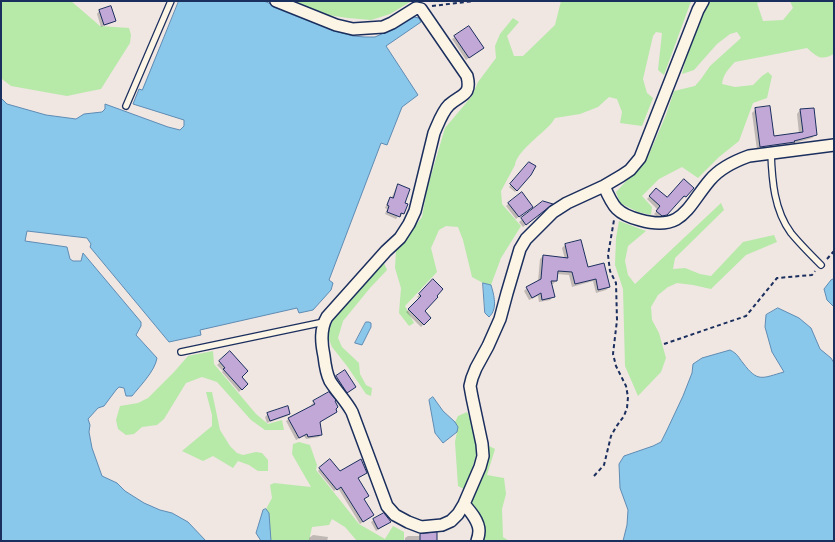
<!DOCTYPE html>
<html>
<head>
<meta charset="utf-8">
<style>
	body { margin:0 }
	#map { position:relative; width:835px; height:542px; overflow:hidden; background:#f0e6e2; font-family:"Playpen Sans",sans-serif }
	canvas { display:block }
	.frame { position:absolute; inset:0; border:2px solid #1b2f5e; pointer-events:none }
</style>
</head>
<body>
<div id="map">
<canvas width="835" height="542"></canvas>
<div class="frame"></div>
</div>
<script>
const c = document.querySelector('canvas').getContext('2d');
c.lineJoin = 'round';
function paint(path, color) {
  c.fillStyle = color;
  c.fill(path, 'evenodd');
}
function stroke(path, color, width, dash) {
  c.strokeStyle = color;
  c.lineWidth = width;
  c.lineCap = dash ? 'butt' : 'round';
  c.setLineDash(dash || []);
  c.stroke(path);
}
paint(new Path2D(`
	M1,1H71L100,26L129,28L131,35L130,43L101,89L86,92L67,96L11,86L2,79L1,72Z
	M294,1H414L410,2L390,14L371,20L348,18L321,14Z
	M561,1H692L690,4L664,75L658,70L662,33L656,32L653,36L643,79L647,93L653,98L642,126L620,123L622,112L617,99L609,97L598,107L580,114L555,118C553,121 551,124 549,126C540,135 516,153 515,165L501,191L502,204L521,226L501,258L491,285L483,283L472,277L463,240L458,227L446,226L439,230L431,248L437,272L405,306L414,323L409,326L399,313L401,288L395,268L396,251L422,217L427,189L445,128L472,96L478,82L496,58L495,46L500,34L513,18L519,22L507,36L514,56H523L555,25Z
	M711,1H764L757,3L763,21L783,20L793,8L790,1H834V54C821,61 817,57 807,48L735,62C728,69 723,75 722,84L735,87L753,85L762,76L768,72L772,76L767,98L753,103L739,141L719,157L698,178L682,167L659,179L642,196L652,207L651,215L638,212L620,203L616,192L647,159L666,115L674,91L695,86L701,79L710,66L741,38L737,32L730,34L717,44L694,70L682,74L685,62L706,6Z
	M721,203L724,210L675,258L673,269L685,268L700,274L711,276L743,242L774,235L777,242L746,255L711,289L693,285L677,283L668,287L658,295L651,307L652,320L659,333L666,358L661,372L638,396L625,366L623,289L615,265L616,238L619,221L646,231L628,246L625,261L628,275L635,284Z
	M384,263L387,270L370,288L343,321L338,338L342,347L359,363L360,374L366,385L372,388L371,396L366,394L347,366L332,347L327,334L334,318L349,300Z
	M213,351L214,364L256,414L268,424L282,420L284,430H265L251,420L217,382L202,377L186,383L164,419L157,425L142,427L134,434L126,435L118,429L116,420L120,406L138,403L148,398L174,372L188,356Z
	M206,392H212L220,430L230,446L237,453L243,455L256,452L262,453L268,460V471H258L249,465L238,461L233,468L213,456L203,461L182,451L212,426V415Z
	M467,412L474,427L477,449L475,459L469,477L464,489L458,486L455,442L458,427L455,422L458,416Z
	M299,442L310,445L317,465L316,470L359,524L385,539L393,526L404,532V541H357L345,527L332,519L329,525L312,527L309,541H271L269,513L266,509L272,498L270,485L274,483L311,487L292,454L293,444Z
	M489,446L495,449L487,475L504,478L506,494L502,509L503,537L509,541H482L479,516L470,501L476,488Z`), '#b7e9a9');
const water = new Path2D(`
	M179,1H264L332,30L353,36L365,37H375L397,27L414,17L419,18L421,22L386,46L418,95L402,107L387,145L381,143L329,280L333,283L331,290L313,310L299,313L297,308L200,330L201,335L169,342L90,247L91,244L87,238L27,231L25,241L67,247L70,259L73,261H81L83,253L141,322V326L136,335L157,358C155,371 140,386 132,396H126L124,388L119,387L116,390L104,406L98,408L88,419L90,425L89,432L92,448L102,476L117,483L125,491L144,503L160,510L172,513L188,522L206,541H1V98L7,104L46,115L76,119L84,114L102,112L105,109V104L168,127L180,130L184,126V120L133,104L139,89L142,90Z
	M834,279V307L827,300L824,289L831,280Z
	M483,283L491,285C494,295 498,309 489,317L485,313Z
	M778,308L799,318L811,328L820,349L831,358L834,363V541H623L627,525L628,510L620,488L619,464L624,456L653,446L661,442L667,430L683,396L692,373L693,364L702,358L730,350C738,354 738,357 743,363C758,383 762,378 784,372L772,352L765,327L766,315Z
	M366,322H369L371,323V327L362,345L355,343Z
	M433,397L443,411L455,422L458,427L457,432L443,443L435,433L429,400Z
	M266,509L269,513L271,541H261L256,533L263,510Z`);
paint(water, '#8ac8eb');
stroke(water, '#5e8bb3', 1);
paint(new Path2D(`
	M110,8L115,21L112,23L101,27L97,14L99,11Z
	M455,37L480,50L466,60L452,39Z
	M756,109L773,137L799,134L797,114L800,110L816,134L812,138L791,144L790,146L757,150L752,113Z
	M530,163V175L515,192L509,187Z
	M398,185L403,204V213L401,216L399,215L396,219L385,214L387,209L385,208L388,201L390,198L391,199L396,188Z
	M692,188L682,199L681,198L663,217L661,218H659L654,214L658,210L647,199L656,189L667,198Z
	M544,202L549,206L523,227L519,222Z
	M509,203L529,209L516,219L506,206Z
	M580,241L587,269L609,287L606,290L596,293L593,281L572,287L569,275L557,274L556,281L553,284H551L553,297L550,300L539,302L538,296L529,300L524,291L527,288L538,281L540,259L543,256L565,259L562,248L565,245Z
	M433,281L423,311L430,318L421,327L406,312L420,299L417,297Z
	M230,353L241,377L247,384L239,392L222,372L223,371L217,365Z
	M345,372L352,389L344,394L334,380Z
	M329,393L336,412L334,414L319,423L321,434L319,437L306,439L304,436L296,440L286,421L289,419L312,406L311,405L314,402Z
	M268,414H289L287,416L267,423L265,417Z
	M320,469L340,472L366,473L357,479L363,499L370,517L360,524L338,488L334,491L318,471Z
	M374,520L390,522L387,524L376,531L371,522Z
	M313,535L328,537L327,541H309V538Z
	M420,535L436,541H405V538L408,536H419Z`), '#0003');
const building = new Path2D(`
	M111,6L116,21L104,25L99,10Z
	M469,26L484,48L469,58L454,36Z
	M770,106L774,136L803,132L800,109L814,108L817,135L794,141L795,142L760,147L755,108Z
	M529,162L536,166L531,175L517,191L510,184Z
	M684,179L694,188L686,197L684,196L667,215L662,216L656,211L660,206L649,196L656,188L667,197Z
	M398,184L410,189L405,203L408,204L404,214L401,213L400,217L387,212L389,206L387,205L390,197L393,198Z
	M522,192L533,207L519,217L508,203Z
	M543,201L553,204L526,225L521,218Z
	M581,240L588,267L604,263L610,287L598,290L596,279L575,284L572,272L558,271L557,281H551L555,297L542,300L541,293L532,298L526,287L541,279L543,255L568,258L565,244Z
	M433,279L443,289L437,296L438,297L425,311L431,318L424,325L408,309L421,296L419,294Z
	M230,351L248,371L242,377L248,384L242,390L223,369L225,368L219,361Z
	M345,370L356,387L347,393L336,376Z
	M329,392L336,400L335,401L338,407L336,409L337,412L320,422L322,435L308,437L307,434L299,438L288,418L315,404L313,401Z
	M288,406L290,414L270,421L267,413Z
	M330,459L340,471L361,459L367,473L358,478L369,496L364,499L374,515L363,522L341,487L337,490L319,468Z
	M384,513L391,522L378,529L373,519Z
	M437,532V541H420V534Z`);
paint(building, '#c2a8d6');
stroke(building, '#1b2f5e', 1);
const service = new Path2D(`
	M126,106L171,1
	M771,153C772,180 774,210 791,233C800,244 811,255 821,265
	M181,352L324,322`);
const minor = new Path2D(`
	M276,1L336,25L353,29L383,27L392,23L416,8L421,9L467,76C472,96 461,94 449,105C442,112 438,124 434,133L415,211L409,224L400,238L386,251L327,317C320,329 321,342 324,356C325,365 326,373 330,381C337,392 346,401 352,412L387,506L395,515L408,522L421,527L442,525L451,521L458,514L464,504L480,467L483,456L482,444L472,397L470,386L472,378L476,368L488,346L500,319L507,293L520,249L526,239L553,212L567,203L604,186L621,176L630,170L640,158L698,10L703,1
	M604,186C613,207 617,214 640,220C683,232 687,207 710,180C720,168 735,161 749,156L834,145
	M464,504C470,511 479,521 479,531C479,534 478,538 477,541`);
stroke(service, '#1b2f5e', 8);
stroke(minor, '#1b2f5e', 14);
stroke(new Path2D(`
	M432,6L474,1
	M827,259L834,251
	M664,344L746,316L777,278L812,275L815,271
	M594,476L604,465L611,436L616,427L624,416L627,408L628,397L626,386L616,366L613,354L617,320L616,283L610,271L608,255L614,220`), '#1b2f5e', 2, [4, 3]);
stroke(service, '#fcf5e5', 5.5);
stroke(minor, '#fcf5e5', 11);
</script>
</body>
</html>
